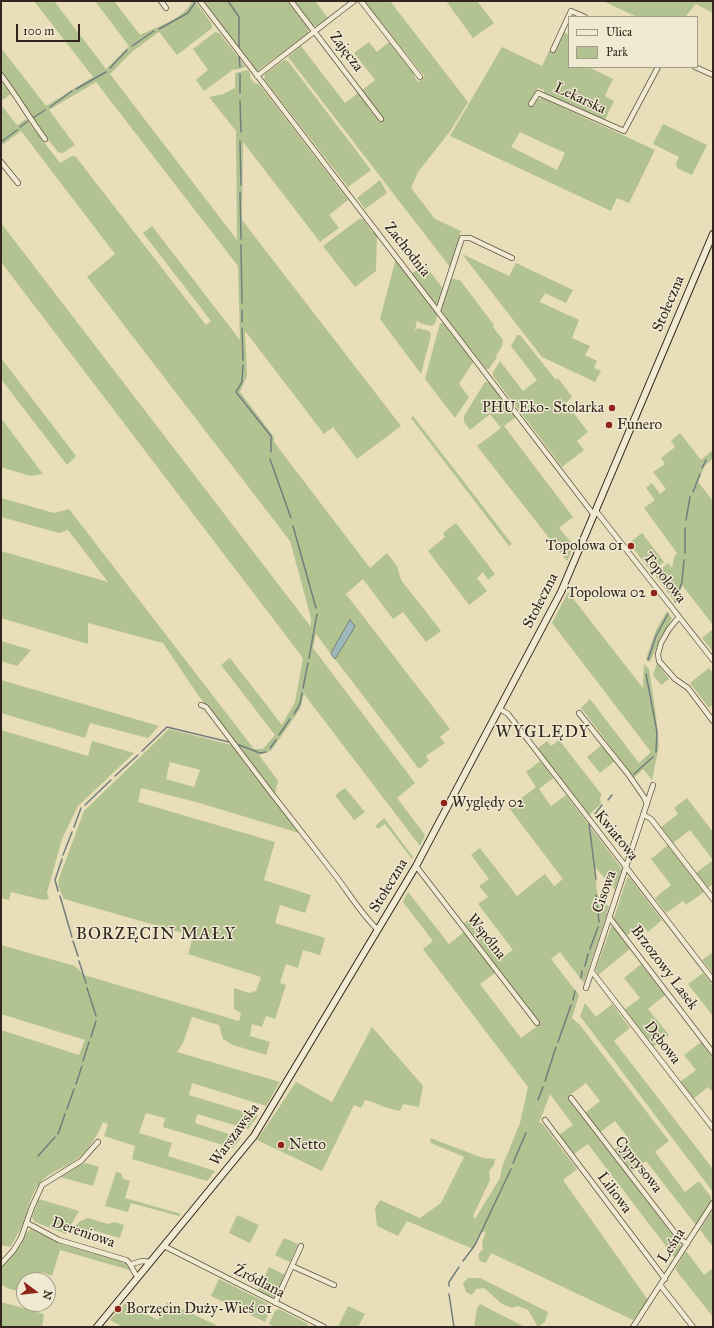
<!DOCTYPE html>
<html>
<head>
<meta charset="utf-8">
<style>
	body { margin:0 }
	#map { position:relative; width:714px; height:1328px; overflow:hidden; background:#e8deb9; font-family:"IM FELL Great Primer",serif }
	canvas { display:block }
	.frame { position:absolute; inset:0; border:2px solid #33251e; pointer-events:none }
	.legend { position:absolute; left:568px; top:16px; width:130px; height:52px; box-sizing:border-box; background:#f0ead2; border:1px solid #a49b8a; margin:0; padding:5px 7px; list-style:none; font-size:12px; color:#33251e }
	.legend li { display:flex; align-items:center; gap:8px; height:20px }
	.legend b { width:20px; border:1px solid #a49b8a }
	.north { position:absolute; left:16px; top:1272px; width:40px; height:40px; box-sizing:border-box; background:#f0ead2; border:1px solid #a49b8a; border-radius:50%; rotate:105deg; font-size:11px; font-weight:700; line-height:16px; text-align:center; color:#33251e }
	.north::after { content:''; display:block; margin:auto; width:14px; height:18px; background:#8f2418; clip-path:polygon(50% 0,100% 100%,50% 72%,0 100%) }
	.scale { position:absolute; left:16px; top:24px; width:64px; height:18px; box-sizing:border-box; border:2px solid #33251e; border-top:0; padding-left:5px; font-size:12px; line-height:14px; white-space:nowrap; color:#33251e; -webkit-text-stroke:3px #f0ead2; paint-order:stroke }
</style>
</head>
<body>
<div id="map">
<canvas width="714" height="1328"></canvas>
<div class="frame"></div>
<ul class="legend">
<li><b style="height:5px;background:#f0ead2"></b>Ulica</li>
<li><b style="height:11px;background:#b3c291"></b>Park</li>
</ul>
<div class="north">N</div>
<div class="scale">100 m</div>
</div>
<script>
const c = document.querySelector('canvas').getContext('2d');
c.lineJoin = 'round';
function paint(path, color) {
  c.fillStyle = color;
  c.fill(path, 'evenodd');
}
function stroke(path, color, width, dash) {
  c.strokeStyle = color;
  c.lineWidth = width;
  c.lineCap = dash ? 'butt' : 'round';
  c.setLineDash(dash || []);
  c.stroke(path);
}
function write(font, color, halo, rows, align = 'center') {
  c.font = font + ' "IM FELL Great Primer",serif';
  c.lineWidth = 3;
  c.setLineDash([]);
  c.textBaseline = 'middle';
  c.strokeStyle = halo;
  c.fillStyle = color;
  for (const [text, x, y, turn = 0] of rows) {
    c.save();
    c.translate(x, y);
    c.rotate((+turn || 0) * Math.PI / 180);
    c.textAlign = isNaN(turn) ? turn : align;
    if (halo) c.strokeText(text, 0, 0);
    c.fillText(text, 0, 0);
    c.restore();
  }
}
paint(new Path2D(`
	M34,1H54L106,69L129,46L95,1H114L140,35C158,26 183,20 192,1H195L212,24V28L177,55L159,32L133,51L110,74L237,240L236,131L209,97L223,94L235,88V73L248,70L250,73V77L254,83L259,84L348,200L329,215L339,228L320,242L243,142L242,220L401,426L357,459L333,427L324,434L245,331L247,376L240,392L274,437V442L370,568L387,553L397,566L401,580L441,631L426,642L403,612L393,619L363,579L346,594L450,729L440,737L445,743L426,756L429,761L419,769L335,659L353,630L350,621L331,654L316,634L313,648L415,783L397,798L425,835L420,846L304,694L300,709L271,751L259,755L278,781L275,795L198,695L163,643L88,623V644L1,618V551L108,582L68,530L59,533L1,517V498L54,513L69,509L254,749H263L275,735L221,665L230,658L282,725L295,702L303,658L1,262V223L311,627V618L290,541L87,277L115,254L21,131L1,146V105L17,125L26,119L60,163L72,156L76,157L206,325L211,321L143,233L152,226L240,340L238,266L96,82L49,110L75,145L63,153L58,152L30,116L15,91L1,72V48L46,106L93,77Z
	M202,1H287L309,29L308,33L256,72Z
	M294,1H315L328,18L317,26H313Z
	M364,1H390L468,102L451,130L418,172L411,188L435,219L461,231L450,267L288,57L301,46L345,103L358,93L379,122L384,120L362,90L375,80L354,53L369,42L377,52L389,42L414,73V76L418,82L425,77Z
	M446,1H477L494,23L473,38Z
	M603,1H713V13L696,4L685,17H637Z
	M215,32L219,33L246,67L235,70L234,69L204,91L196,80L208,70L193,49Z
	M564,32L569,35V67H588L613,79L605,96L614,101L604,122L544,93V90L538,88L529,104L534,106L537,99L542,98L655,150L629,203L617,198L611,211L450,136L502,47L542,66L550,49L551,53L555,51ZM520,132L565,153L557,170L511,147Z
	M284,60L288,61L371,170L348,187L264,79L265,74Z
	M1,81L11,94L1,101Z
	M663,124L707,145L692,175L677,168L676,164L679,157L653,144Z
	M380,180L387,193L365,209L357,198Z
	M359,219H363L372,232L377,233L376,271L355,287L323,246Z
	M462,254L509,276L516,263L573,290L566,303L545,293L540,302L579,320L572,338L590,346L585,355L597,361L594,368L601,371L595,382L542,357Z
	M396,258L438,312L435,324L431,326L420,323L417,320L415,330L418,328L429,331L431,335L421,374L380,319Z
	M425,265L444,290L439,306H436L411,274Z
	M453,279L460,280L494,325L493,327L503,340L502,346L496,356L497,357L489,369H486L442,312L441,309L451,280Z
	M440,323H443L473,362L459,384L469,397L455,418L425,379Z
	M517,335H520L556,380L558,378L572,397L566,403L588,432L577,441L584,450L562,467L493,376V372L500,361L523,391L537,380L511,346Z
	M1,358L76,456L67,465L1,379Z
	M485,382H489L516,417L504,426L573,517L559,528L574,546L567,561L477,446L501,428L490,414L470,430L464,422V416Z
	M413,416L512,544L509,546L411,418Z
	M1,418L43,474L30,476L1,467Z
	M680,433L701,460L713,450V458L705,466L698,482L713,501V625L682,585L676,603L656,577V573L668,563L672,568L674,557L677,553L644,508L655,500L646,488L652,483L660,494L666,489L653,472L665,464L661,458L675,447L671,441Z
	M456,523L495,574L488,580L483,572L477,578L487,591L469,605L428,551L445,537L443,533Z
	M642,533L664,562L652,572L629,543Z
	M568,592L643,688L644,664L649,669L656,715L659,746L652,780L643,769L633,779L630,772L581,708L590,699L639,763L651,752L552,623Z
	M667,611L672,619L662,635L650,662L646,659L656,630Z
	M713,629V652L702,638Z
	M1,641L31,650L17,666L1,661Z
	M657,663L669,679L661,685L653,675Z
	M709,668L713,673V704L709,708L690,683Z
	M1,680L159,726L148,738L90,723L85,738L1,713Z
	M169,729L232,745C253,776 278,803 299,833L196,802L141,788L138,802L275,842L264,880L311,895L305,913L280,905L275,923L325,938L320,955L303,950L298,968L286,964L280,983L286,985L275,1019L266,1016L262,1027L252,1024L250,1036L270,1042L266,1055L233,1045L223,1039L219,1025L192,1017L183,1043L177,1052L280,1082L266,1106L192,1083L189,1095L258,1116L248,1129L197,1114L195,1123L241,1138L233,1148L163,1127L165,1118L146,1113L139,1133L172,1143L168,1156L215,1171L207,1181L132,1159L135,1146L104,1136L108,1124L103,1122C96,1138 87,1154 71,1163C61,1169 48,1173 40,1183C30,1194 28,1212 22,1226C19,1233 14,1240 10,1247L1,1245V1030L79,1055L85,1040L1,1014V945L75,966L84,975L239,1021L241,1013L234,1009V988L249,993L256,991L261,977L188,954L193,936L64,899L58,886L59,878L84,811ZM170,762L200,770L194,787L166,779Z
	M1,730L88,756L92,741L134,753L78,806L62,839L47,893L49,899L43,900L11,892L9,900L1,898Z
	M559,740L602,795L600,797L601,804L588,816L537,749L547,741L551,746Z
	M602,745L615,761L600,773L587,757Z
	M540,761L553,778L539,789L551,806L566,795L622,869L615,890L595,867L597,894L609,907L584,983L560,952L551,959L579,995L572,1018L580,1025L669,1141L655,1152L685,1192L699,1181L711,1197V1202L696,1225L646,1161L631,1172L614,1150L629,1139L615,1121L600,1132L585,1113L600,1101L586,1083L567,1097L682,1247L675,1258L588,1144L574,1154L559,1135L573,1125L550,1094L539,1123H542L577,1169L563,1180L648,1300L633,1320L491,1253L486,1263L480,1261L478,1255L483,1249L482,1242L486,1231L481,1233L473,1249L407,1221L398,1236L377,1226L375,1208L380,1200L420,1218L441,1203L464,1157L431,1143L430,1138L483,1158L495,1159L494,1165L489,1171L490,1180L473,1216L475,1219L500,1178L502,1167L520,1123L528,1087L423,949L433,941L403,902L408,892L449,944L464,932L495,973L480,984L521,1038L540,1024L464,923L473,916L504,956L513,950L478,904L488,897L479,886L489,879L471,855L480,848L517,896L545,874L554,886L563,879L509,808L536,787L526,772Z
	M345,788L365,812L354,820L335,795Z
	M687,798L713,832V860L690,830L673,843L661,827L678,814L674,808Z
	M384,818L413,857L412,859L385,824L378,829L375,826Z
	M668,845L704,892L686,905L683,901L666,913L655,898L671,885L651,859Z
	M713,860V884L708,888L696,873Z
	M629,877L662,920L648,932L641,924L626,936L615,921L614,918L627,878Z
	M611,927H613L630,949L598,975L596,969Z
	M713,952V974L702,960Z
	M641,964L665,995L648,1009L669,1035L653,1047L624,1010L640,998L624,978Z
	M703,973L713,986V1016L688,984Z
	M585,1003L596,1017L612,1004L630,1028L614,1041L713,1169V1192L580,1016Z
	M372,1027L423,1086L419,1107L403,1104L400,1111C387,1109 377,1103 365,1100L361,1108L354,1105L322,1171L257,1140L296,1082L332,1102Z
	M701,1042L713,1059V1092L708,1087L693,1099L680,1082L696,1070L684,1055Z
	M86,1163L99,1167L93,1186L60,1177L82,1164Z
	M116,1172L121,1173L123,1179L130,1181L125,1198L181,1214L179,1216L131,1203L128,1212L105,1206Z
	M39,1199L79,1211L66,1234L35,1222L32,1217Z
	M713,1209V1247L700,1230Z
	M237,1215L259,1225L250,1243L229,1233Z
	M88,1218L108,1224L114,1222L124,1225L120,1238L92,1230L89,1239L73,1235L71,1233C75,1226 79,1220 88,1218Z
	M31,1229L61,1244L121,1261L133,1271L60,1250L52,1276L41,1272L38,1280H24V1293L7,1288L1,1284V1268C9,1259 24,1232 31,1229Z
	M284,1238L298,1244L290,1262L275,1255Z
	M686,1251L704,1275L713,1268V1317L675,1269Z
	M269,1267L285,1275L275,1297L270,1299L257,1292Z
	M468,1278H480L548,1312L545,1322L538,1327L528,1310L518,1306L512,1308L502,1304L484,1288L476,1289L472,1295L466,1292L463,1283Z
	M219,1279L269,1304L270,1309L265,1322L211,1296Z
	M1,1302L44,1314L42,1327H1Z
	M167,1302L220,1327H123L110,1320L125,1303L158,1320Z
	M480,1304L523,1326V1327H474L477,1308Z
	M348,1306L365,1314L358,1327H338Z
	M279,1309L308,1324L306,1327H275L269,1324L275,1311Z`), '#b3c291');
const water = new Path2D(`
	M350,620L355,626L353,630L335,659L331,654Z`);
paint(water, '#9eb9bb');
stroke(water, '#737e7c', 1);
stroke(new Path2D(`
	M228,1L239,17V47
	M159,29L188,13L196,1
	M132,46L154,31
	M239,55L240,67
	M110,68L127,50
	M76,89L106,72
	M240,93V74
	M240,101L241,132
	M50,107L72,91
	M33,118L45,110
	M20,127L28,121
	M240,141L241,185
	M1,142L17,130
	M240,192L241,239
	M241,245L242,303
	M242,310V322
	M242,328L243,360
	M243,365L242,382L236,392L271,436V452
	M712,455H713
	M270,459L291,518
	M702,468L706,460
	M693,492L700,474
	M686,520L690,497
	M293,526L316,608
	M685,553V528
	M675,602L682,582L684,560
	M309,658L317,614
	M648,660L656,636L668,614
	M646,674L657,732L656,752
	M303,688L308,663
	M294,714L300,704L302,693
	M279,735L290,719
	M239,745L260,753L266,752
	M270,748L276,740
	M142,751L167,727L229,742
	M634,774L653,757
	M115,776L138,755
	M608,800L612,795
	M85,805L111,780
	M595,814L602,805
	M589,824L596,879
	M74,827L81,808
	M63,855L72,832
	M58,891L55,880L62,859
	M596,895L599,922
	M60,896L72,937
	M73,941L78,956
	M590,949L598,927
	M79,961L86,983
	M585,966L588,954
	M581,978L582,971
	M87,988L96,1016
	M573,1000L575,991
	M91,1037L96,1021
	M558,1042L571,1005
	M83,1061L89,1042
	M545,1081L556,1047
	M76,1084L82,1066
	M538,1100L543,1087
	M67,1109L74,1089
	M58,1134L65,1114
	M38,1156L55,1137
	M513,1163L526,1133
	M463,1261L475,1245L511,1169
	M449,1286V1282L459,1267
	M449,1294L454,1327`), '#737e7c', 1.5);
const street = new Path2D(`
	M161,1L166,8
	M200,1L594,515
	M291,1L381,119
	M361,1L420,77
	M553,50L571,11L585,17
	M695,67L713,75
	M1,75C17,96 29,118 45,139
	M257,76L354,1
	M531,104L538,93L624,131L658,67
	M1,162L18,183
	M438,311L462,238H470L512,258
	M596,511L713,660
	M679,617L669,629L661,643L658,654L659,661L675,679L688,688L713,721
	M201,705L206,707C248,763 291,819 335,875C349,893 361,914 378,930
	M500,709L508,714L713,980
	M579,713L628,774L644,797L647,804
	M644,815L651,819L713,899
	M416,866L537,1023
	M609,917L713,1053
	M593,973L713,1128
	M586,988L653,785
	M571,1098L679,1238L687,1244
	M545,1120L665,1279
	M27,1223L59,1240L126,1260C133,1265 132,1272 138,1277
	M164,1246L324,1327
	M1,1264L13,1251L21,1238L32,1207L42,1185L81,1161L98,1142
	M132,1264L142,1261L150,1262
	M292,1266L334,1285
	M661,1286L693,1327
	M275,1303L301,1246
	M633,1327L713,1203`);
const secondary = new Path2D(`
	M97,1327L254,1136L416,866L561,592L713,234`);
stroke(street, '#605345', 6);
stroke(secondary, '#33251e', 8);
stroke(street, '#f0ead2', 4.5);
stroke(secondary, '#f0ead2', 6);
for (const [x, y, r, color] of [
	[612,408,4,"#8f2418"],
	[609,425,4,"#8f2418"],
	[631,546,4,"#8f2418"],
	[654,593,4,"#8f2418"],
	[444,803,4,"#8f2418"],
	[281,1145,4,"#8f2418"],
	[118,1309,4,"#8f2418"]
]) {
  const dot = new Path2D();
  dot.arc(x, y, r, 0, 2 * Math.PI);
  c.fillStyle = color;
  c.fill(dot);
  stroke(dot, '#f0ead2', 1.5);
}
write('15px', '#33251e', '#f0ead2', [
	["Zajęcza",346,52,53],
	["Lekarska",580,99,25],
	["Zachodnia",407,250,52],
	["Stołeczna",669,304,-67],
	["Topolowa",664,578,52],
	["Stołeczna",541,601,-63],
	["Kwiatowa",616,836,51],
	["Stołeczna",389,886,-59],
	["Cisowa",605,892,-70],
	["Wspólna",486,937,52],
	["Brzozowy Lasek",664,968,53],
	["Dębowa",662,1043,52],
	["Warszawska",235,1135,-54],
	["Cyprysowa",638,1165,52],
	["Liliowa",614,1193,53],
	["Dereniowa",83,1233,19],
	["Leśna",672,1246,-58],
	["Źródlana",259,1282,27]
]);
write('15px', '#33251e', '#f0ead2', [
	["PHU Eko- Stolarka",604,408,"right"],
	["Funero",617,425],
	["Topolowa 01",623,546,"right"],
	["Topolowa 02",646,593,"right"],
	["Wyględy 02",452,803],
	["Netto",289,1145],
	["Borzęcin Duży-Wieś 01",126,1309]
], 'left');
c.letterSpacing = '1px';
write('17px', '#33251e', '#f0ead2', [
	["WYGLĘDY",543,733],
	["BORZĘCIN MAŁY",156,935]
]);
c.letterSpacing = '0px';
</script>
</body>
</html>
